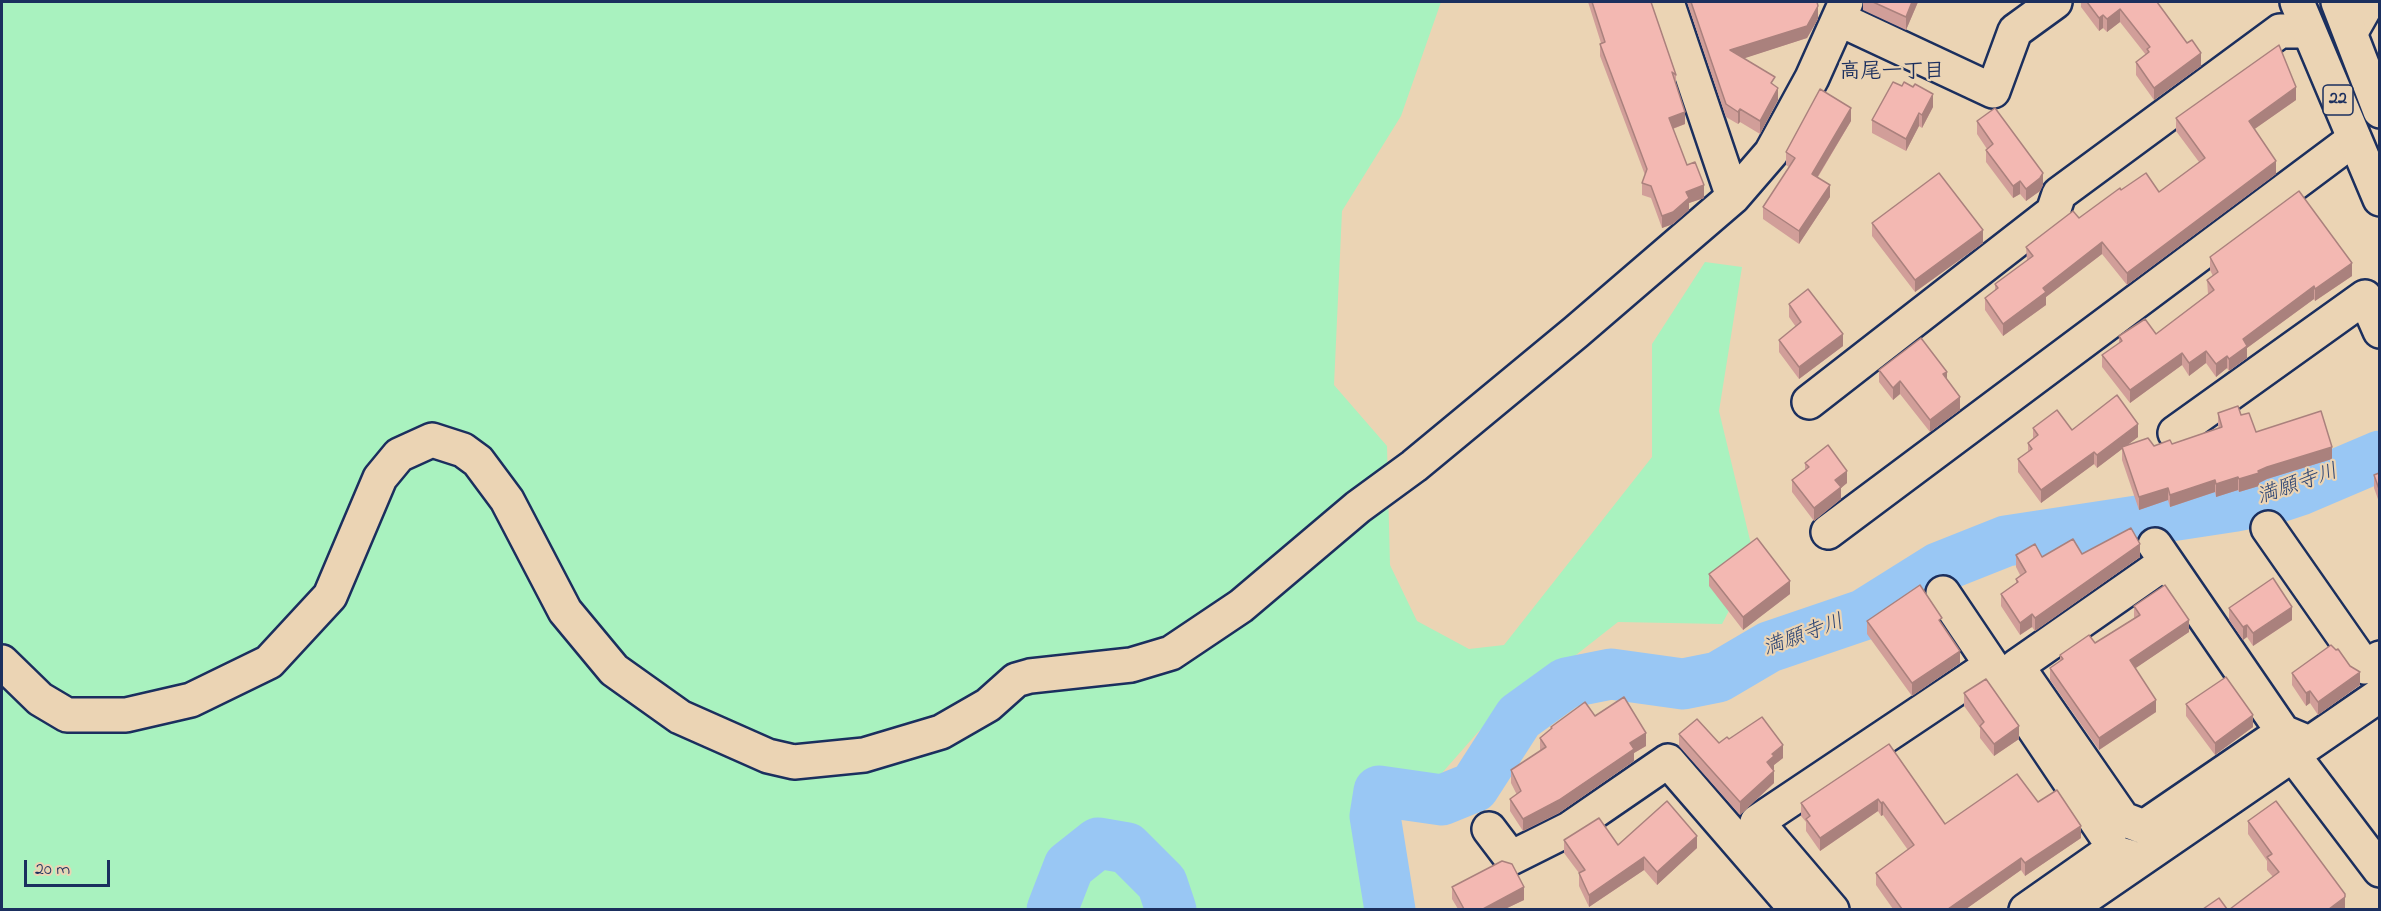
<!DOCTYPE html>
<html>
<head>
<meta charset="utf-8">
<style>
	body { margin:0 }
	#map { position:relative; width:2381px; height:911px; overflow:hidden; background:#ebd4b4; font-family:"Indie Flower",sans-serif }
	canvas { display:block }
	.frame { position:absolute; inset:0; border:3px solid #1b2f5e; pointer-events:none }
	.scale { position:absolute; left:24px; top:860px; width:86px; height:27px; box-sizing:border-box; border:3px solid #1b2f5e; border-top:0; padding-left:8px; font-size:18px; line-height:21px; white-space:nowrap; color:#1b2f5e; -webkit-text-stroke:4px #ebd4b4; paint-order:stroke }
</style>
</head>
<body>
<div id="map">
<canvas width="2381" height="911"></canvas>
<div class="frame"></div>
<div class="scale">20 m</div>
</div>
<script>
const c = document.querySelector('canvas').getContext('2d');
c.lineJoin = 'round';
function paint(path, color) {
  c.fillStyle = color;
  c.fill(path, 'evenodd');
}
function stroke(path, color, width, dash) {
  c.strokeStyle = color;
  c.lineWidth = width;
  c.lineCap = dash ? 'butt' : 'round';
  c.setLineDash(dash || []);
  c.stroke(path);
}
function write(font, color, halo, rows, align = 'center') {
  c.font = font + ' "Indie Flower","Klee One",sans-serif';
  c.lineWidth = 4.5;
  c.setLineDash([]);
  c.textBaseline = 'middle';
  c.strokeStyle = halo;
  c.fillStyle = color;
  for (const [text, x, y, turn = 0] of rows) {
    c.save();
    c.translate(x, y);
    c.rotate((+turn || 0) * Math.PI / 180);
    c.textAlign = isNaN(turn) ? turn : align;
    if (halo) c.strokeText(text, 0, 0);
    c.fillText(text, 0, 0);
    c.restore();
  }
}
paint(new Path2D(`
	M2,2H1441L1401,116L1342,211L1334,385L1387,446L1390,565L1417,621L1469,649L1504,645L1652,457V344L1705,262L1742,267L1719,411L1755,561L1722,624L1618,622L1479,731L1442,773L1352,801L1375,896L1371,909L2,910Z`), '#a9f2bf');
stroke(new Path2D(`
	M1052,910L1069,866L1098,843L1127,848L1162,883L1171,910
	M1390,910L1375,816L1379,791L1442,800L1474,787L1519,717L1566,683L1611,674L1683,684L1718,677L1769,647L1863,615L1938,568L2006,541L2236,506L2273,499L2300,490L2380,456`), '#99c7f4', 51);
const minor = new Path2D(`
	M1667,2L1733,197
	M1839,19L1993,91L2015,31L2055,2
	M2351,32L2368,2
	M1809,402L2053,212L2059,194L2280,31H2308
	M2175,433L2365,297L2380,331
	M2268,528L2365,667L2380,658
	M1828,532L2354,139
	M2155,545L2283,732L2302,740
	M2166,562L2017,666L2123,819L2144,827L2283,732
	M1943,593L2109,840L2110,851
	M2,662L40,699L67,715H126L191,700L269,662L330,596L380,478L399,455L432,440L463,450L478,461L507,500L565,611L614,670L680,717L768,756L794,762L864,755L941,732L988,705L1016,680L1030,676L1131,665L1171,653L1241,606L1358,507L1414,466L1576,332L1733,197L1771,153L1812,78L1846,2
	M2293,755L2380,870
	M1489,829L1511,858L1569,829L1668,761L1797,910
	M1832,910L1757,822L1990,666
	M2026,910L2110,851L2130,857
	M2067,910L2380,695`);
const major = new Path2D(`
	M2297,2L2380,199
	M2338,2L2380,111`);
stroke(minor, '#1b2f5e', 38);
stroke(major, '#1b2f5e', 38);
stroke(minor, '#ebd4b4', 33);
stroke(major, '#ebd4b4', 33);
paint(new Path2D(`
	M1588,2H1651L1676,75V85L1685,124L1673,129L1687,165L1704,198L1689,203V210L1673,224L1662,228L1651,198L1642,195V183L1645,175L1600,56V44L1601,43Z
	M1687,2H1817L1818,19L1807,38L1744,58L1775,86L1778,100L1760,134L1740,122L1738,124L1726,117Z
	M1863,2H1918L1906,30L1863,10Z
	M2081,2H2157L2201,66L2154,100L2136,75V62L2146,55L2120,22L2107,32L2103,28L2099,31L2081,7Z
	M2296,100L2254,129L2276,174L2127,285L2102,254L2046,297V305L2003,336L1985,310V298L1995,291V284L2027,261L2026,247L2079,218L2121,190L2159,192L2199,162L2176,131V118Z
	M1933,107L1922,128L1919,126L1906,151L1872,133V120Z
	M1851,121L1818,177L1830,197L1799,244L1763,219V207L1789,167L1786,165V152Z
	M1977,121L2043,185L2040,191L2026,201L2020,194L2013,198L1986,162V150L1987,149L1977,134Z
	M1872,223L1983,243L1915,292L1872,236Z
	M2210,257L2352,276L2315,301L2314,299L2247,348V358L2229,371L2227,368L2216,377L2206,363L2189,376L2182,365L2130,403L2102,367V355L2119,343V336L2156,334L2208,294L2207,280L2213,276L2210,270Z
	M1789,304L1843,346L1799,379L1779,352V340L1796,327L1789,317Z
	M1879,370L1947,380L1960,410L1930,432L1900,394L1893,400L1879,382Z
	M2218,413L2241,415L2256,432L2332,459L2267,479L2259,483V486L2239,492L2238,490L2216,497L2215,492L2170,507L2168,500L2139,510L2122,460V449L2097,468L2094,464L2041,503L2018,472V459L2028,452V443L2033,438V428L2072,430L2138,437L2126,446H2154L2172,444L2219,429L2218,425Z
	M1805,463L1847,483L1841,488V499L1814,521L1792,492V480L1805,470Z
	M2379,473V502L2374,488V475Z
	M2082,554L2140,557L2035,631L2032,627L2020,635L2001,606V594L2016,583V579L2020,575L2016,567V555L2042,557Z
	M1709,574L1790,594L1743,630L1709,586Z
	M2134,606L2189,632L2135,668L2156,712L2099,750L2050,680V668L2060,661V655L2095,643L2134,618Z
	M2229,608L2292,620L2253,646L2247,637L2243,640L2229,620Z
	M1867,621L1960,663L1912,696L1867,634Z
	M2292,673L2360,685L2318,715L2310,703L2306,706L2292,685Z
	M1964,693L2019,739L1994,756L1980,738V728L1964,706Z
	M2186,704L2253,727L2215,755L2186,716Z
	M1595,716L1646,746L1634,753V761L1559,813L1523,831L1510,811V799L1517,795L1511,783V770L1540,751V738L1551,729V727Z
	M1679,734L1719,743L1729,739L1783,758L1774,765V783L1740,815L1679,746Z
	M1889,744L1945,824L2038,802L2081,838L2025,876L2021,870L1966,909H1893L1876,885V873L1908,850L1883,815L1881,816L1878,811L1820,851L1806,831V822L1801,816V803Z
	M2248,821L2345,909L2273,877L2267,870V861L2248,834Z
	M1564,840L1618,845L1697,848L1657,885L1644,870L1589,907L1579,886V873L1564,853Z
	M1452,887L1524,900L1505,909H1458L1452,899Z`), '#d19e99');
paint(new Path2D(`
	M1912,2H1918L1906,30V17Z
	M1818,6V19L1807,38L1730,63V50Z
	M2120,9V22L2107,32V19Z
	M2103,15V28L2099,31V18Z
	M2201,53V66L2154,100V88Z
	M2296,87V100L2249,133V121Z
	M1778,88V100L1760,134V121Z
	M1933,94V107L1922,128V115Z
	M1851,108V121L1812,186V174Z
	M1740,109V122L1738,124V112Z
	M1685,112V124L1669,130V118Z
	M1919,113V126L1906,151V139Z
	M2276,161V174L2127,285V273Z
	M2043,173V185L2040,191L2026,201V189Z
	M2020,181V194L2013,198V186Z
	M1704,185V198L1689,203V210L1673,224L1662,228V216L1686,192Z
	M1830,185V197L1799,244V231Z
	M1983,230V243L1915,292V280Z
	M2102,242V254L2046,297V305L2003,336V324L2043,288Z
	M2352,263V276L2315,301V289Z
	M2314,286V299L2247,348V358L2229,371V359L2243,339Z
	M1843,334V346L1799,379V367Z
	M2206,351V363L2189,376V363Z
	M2182,353V365L2130,403V390Z
	M2227,356V368L2216,377V364Z
	M1947,372V384L1943,374Z
	M1900,381V394L1893,400V388Z
	M1960,397V410L1930,432V420Z
	M2138,424V437L2097,468V455Z
	M2332,447V459L2267,479L2259,483V486L2239,492V479L2267,467Z
	M2094,452V464L2041,503V490Z
	M1847,471V483L1841,488V499L1814,521V508L1835,480Z
	M2238,477V490L2216,497V484Z
	M2215,480V492L2170,507V495Z
	M2168,488V500L2139,510V497Z
	M2140,544V557L2035,631V618Z
	M1790,581V594L1743,630V617Z
	M2292,607V620L2253,646V633Z
	M2032,614V627L2020,635V623Z
	M2189,620V632L2130,672V660Z
	M2247,625V637L2243,640V627Z
	M1960,651V663L1912,696V683Z
	M2360,672V685L2318,715V702Z
	M2310,691V703L2306,706V693Z
	M2156,700V712L2099,750V738Z
	M2253,715V727L2215,755V743Z
	M2019,726V739L1994,756V744Z
	M1646,733V746L1634,753V761L1559,813L1523,831V819L1630,743Z
	M1783,745V758L1774,765V769L1767,774V762L1772,754Z
	M1774,771V783L1740,815V802Z
	M1878,799V811L1820,851V838Z
	M1883,802V815L1881,816V803Z
	M2081,826V838L2025,876V863Z
	M1697,836V848L1657,885V872Z
	M1644,857V870L1589,907V895Z
	M2021,858V870L1966,909H1948Z
	M1524,887V900L1505,909H1483Z
	M2345,897V909H2329Z`), '#aa817d');
const building = new Path2D(`
	M1592,2H1651L1676,75L1672,72L1685,112L1669,118L1687,165L1695,162L1704,185L1686,192L1689,198L1673,212L1662,216L1651,186L1642,183L1647,169L1600,44L1605,42Z
	M1691,2H1817L1818,6L1807,26L1730,50L1775,77L1771,83L1778,88L1760,121L1740,109L1738,112L1726,104Z
	M1873,2H1912L1906,17Z
	M2087,2H2157L2187,43L2192,40L2201,53L2154,88L2136,62L2149,52L2147,49L2150,47L2120,9L2107,19L2103,15L2099,18Z
	M2279,45L2296,87L2249,121L2276,161L2127,273L2102,242L2043,288L2046,292L2003,324L1985,298L1998,288L1995,284L2033,256L2026,247L2073,211L2079,218L2120,188L2121,190L2146,173L2159,192L2205,158L2176,118Z
	M1893,82L1902,86L1904,82L1913,87L1915,84L1933,94L1922,115L1919,113L1906,139L1872,120Z
	M1820,89L1851,108L1812,174L1830,185L1799,231L1763,207L1795,158L1786,152Z
	M1995,108L2043,173L2040,178L2026,189L2020,181L2013,186L1986,150L1993,144L1977,121Z
	M1939,173L1983,230L1915,280L1872,223Z
	M2299,191L2352,263L2315,289L2314,286L2243,339L2247,346L2229,359L2227,356L2216,364L2206,351L2189,363L2182,353L2130,390L2102,355L2122,341L2119,336L2145,319L2156,334L2214,290L2207,280L2218,272L2210,257Z
	M1808,289L1843,334L1799,367L1779,340L1801,322L1789,304Z
	M1921,338L1947,372L1943,374L1960,397L1930,420L1900,381L1893,388L1879,370Z
	M2117,395L2138,424L2097,455L2094,452L2041,490L2018,459L2032,449L2028,443L2038,435L2033,428L2057,410L2072,430Z
	M2238,406L2241,415L2249,413L2256,432L2321,411L2332,447L2267,467L2258,471L2259,473L2239,479L2238,477L2216,484L2215,480L2170,495L2168,488L2139,497L2122,447L2148,438L2154,446L2170,440L2172,444L2222,427L2218,413Z
	M1828,445L1847,471L1835,480L1841,487L1814,508L1792,480L1809,467L1805,463Z
	M2379,473V489L2374,475Z
	M2131,528L2140,544L2035,618L2032,614L2020,623L2001,594L2018,582L2016,579L2026,572L2016,555L2035,544L2042,557L2073,539L2082,554Z
	M1757,538L1790,581L1743,617L1709,574Z
	M2273,578L2292,607L2253,633L2247,625L2243,627L2229,608Z
	M1920,585L1942,618L1939,620L1960,651L1912,683L1867,621Z
	M2165,585L2189,620L2130,660L2156,700L2099,738L2050,668L2063,659L2060,655L2089,635L2095,643L2140,615L2134,606Z
	M2331,645L2336,650L2338,649L2350,666L2360,672L2318,702L2310,691L2306,693L2292,673Z
	M2226,677L2253,715L2215,743L2186,704Z
	M1986,679L2019,726L1994,744L1980,726L1984,722L1964,693Z
	M1624,697L1646,733L1630,743L1634,749L1559,800L1523,819L1510,799L1521,791L1511,770L1546,747L1540,738L1552,728L1551,727L1585,702L1595,716Z
	M1762,717L1783,745L1772,754L1774,756L1767,762L1774,771L1740,802L1679,734L1697,719L1719,743L1727,737L1729,739Z
	M1889,744L1945,824L2017,774L2038,802L2057,790L2081,826L2025,863L2021,858L1948,909H1902L1876,873L1914,845L1883,802L1881,803L1878,799L1820,838L1806,819L1810,816L1801,803Z
	M1667,801L1697,836L1657,872L1644,857L1589,895L1579,873L1585,870L1564,840L1599,818L1618,845Z
	M2276,801L2345,894V897L2329,909H2230L2279,872L2267,857L2272,854L2248,821Z
	M1502,861L1512,864L1524,887L1483,909H1464L1452,887Z
	M2219,898L2227,909H2203Z`);
paint(building, '#f3b8b2');
stroke(building, '#aa817d', 1.5);
for (const [x, y, w] of [
	[2338,100,30]
]) {
  const box = new Path2D();
  box.roundRect(x - w / 2, y - 15, w, 30, 4.5);
  c.fillStyle = '#ebd4b4';
  c.fill(box);
  stroke(box, '#1b2f5e', 1.5);
}
write('bold 18px', '#1b2f5e', null, [
	["22",2338,100]
]);
write('bold 21px', '#1b2f5e', '#ebd4b4', [
	["高尾一丁目",1892,74]
]);
write('italic 21px', '#2e4674', '#ebd4b4', [
	["満願寺川",2298,486,-19],
	["満願寺川",1804,637,-20]
]);
</script>
</body>
</html>
